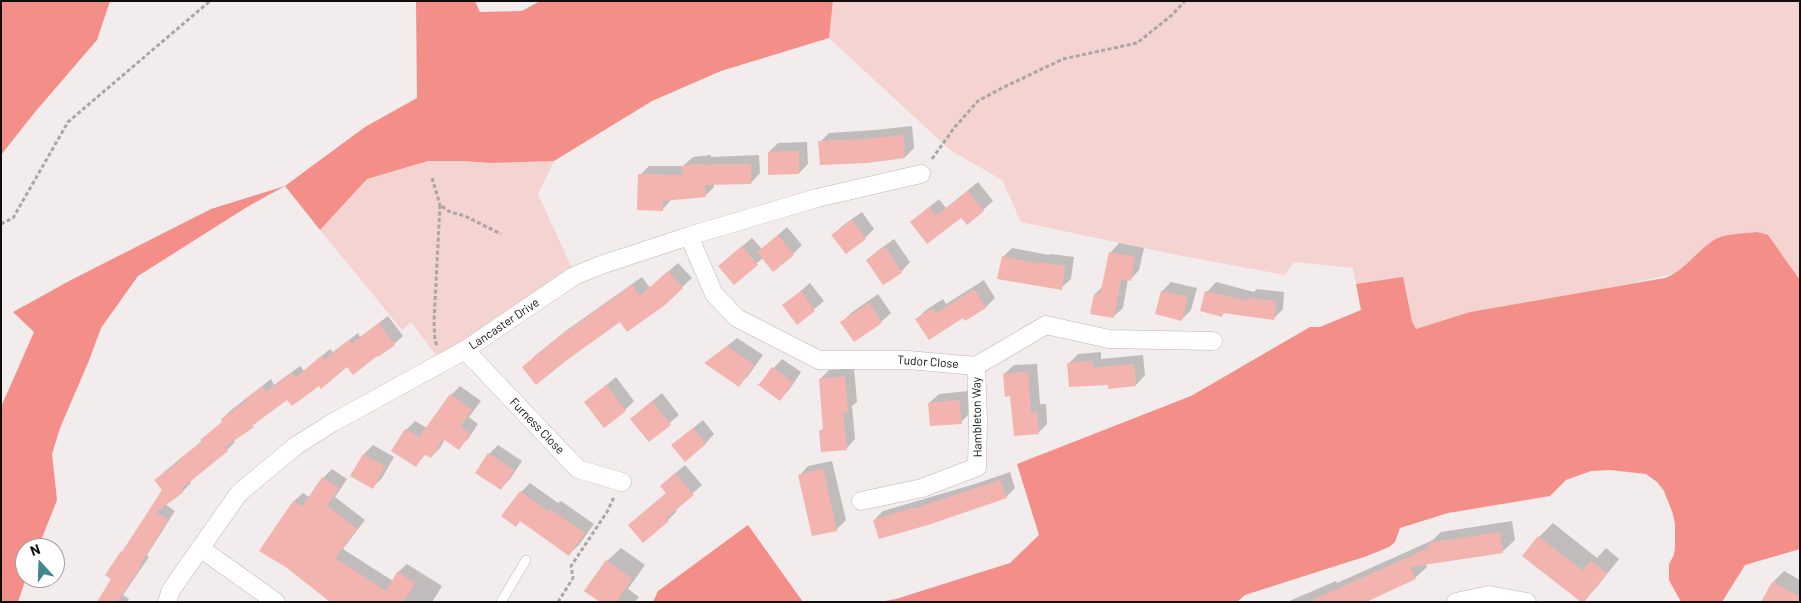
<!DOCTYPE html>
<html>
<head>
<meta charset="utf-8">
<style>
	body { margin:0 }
	#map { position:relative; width:1801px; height:603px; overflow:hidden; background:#f2ecec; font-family:Barlow,sans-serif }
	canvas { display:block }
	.frame { position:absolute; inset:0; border:2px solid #0f0e0d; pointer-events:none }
	.north { position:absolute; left:15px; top:538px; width:50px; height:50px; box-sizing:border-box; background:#fff; border:1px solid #9f9f9e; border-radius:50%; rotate:340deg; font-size:14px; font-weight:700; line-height:20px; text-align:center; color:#0f0e0d }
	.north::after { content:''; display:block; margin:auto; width:18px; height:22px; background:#3f868d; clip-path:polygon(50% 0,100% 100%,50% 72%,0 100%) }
</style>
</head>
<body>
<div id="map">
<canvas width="1801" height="603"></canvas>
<div class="frame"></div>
<div class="north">N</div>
</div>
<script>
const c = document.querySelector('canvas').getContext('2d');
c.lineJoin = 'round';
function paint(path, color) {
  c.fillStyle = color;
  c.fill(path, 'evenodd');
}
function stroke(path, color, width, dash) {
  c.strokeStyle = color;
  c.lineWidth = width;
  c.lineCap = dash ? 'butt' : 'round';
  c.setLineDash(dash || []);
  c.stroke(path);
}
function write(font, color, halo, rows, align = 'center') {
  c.font = font + ' Barlow,sans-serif';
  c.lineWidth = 5;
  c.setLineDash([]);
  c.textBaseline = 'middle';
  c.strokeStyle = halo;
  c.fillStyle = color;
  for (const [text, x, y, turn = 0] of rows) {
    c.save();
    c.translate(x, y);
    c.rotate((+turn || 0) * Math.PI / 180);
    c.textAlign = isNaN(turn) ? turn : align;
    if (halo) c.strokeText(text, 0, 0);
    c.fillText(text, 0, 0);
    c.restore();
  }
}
paint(new Path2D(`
	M833,1H1800V280L1783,255L1699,253L1675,273L1629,284L1470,312L1416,329L1412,321L1404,282L1380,281L1356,284L1353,268L1294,262L1285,275L1172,254L1021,222L1002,180L950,150L829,38Z
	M428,161H463L490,163L554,161L538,194L574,273L441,362L411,322L402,330L320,230L367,179Z`), '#f5d3d0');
paint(new Path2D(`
	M1,1H110L97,40L35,112L1,155Z
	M416,1H475L480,12L522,11L540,1H833L829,38L721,71L652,101L554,161L490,163L463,161H428L367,179L320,230L285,186L247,207L138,276L101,328L88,363L60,428L52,454L57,500L38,548H25L26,578L18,602H1V407L34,332L13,312L71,280L211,209L285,186L365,127L417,98Z
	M1757,232L1768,235L1800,280V549L1745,565L1722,602H1681L1669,580V564L1674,555L1675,547V524L1673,514L1664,491L1657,482L1646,474L1610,470L1591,471L1566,480L1550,496L1448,513L1400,528L1395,542L1389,547L1367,556L1245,595L1237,602H879L896,599L1010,563L1039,535L1017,464L1191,396L1310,327H1320L1361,310L1356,284L1403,277L1412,321L1416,329L1470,312L1665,278C1684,271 1697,251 1714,240C1726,233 1743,234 1757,232Z
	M748,525L803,602H653L658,591Z`), '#f38e88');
paint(new Path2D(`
	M912,126L914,148L905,157L820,142L829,133L875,130Z
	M807,142L808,164L799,173L769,152L778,143Z
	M711,155V157L759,155L760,173L751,183L714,184V187L705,196L672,199L662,210L640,175L649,166H683L693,157Z
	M978,182L993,201L983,210L961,216L911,222L939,199L946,208Z
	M862,212L874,229L865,238L833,235L842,226Z
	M787,227L802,245L793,254L763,258L734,283L729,257L752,238L762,249Z
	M894,239L910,262L901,272L867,260L877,251Z
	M1119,243L1144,248L1139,270L1130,280L1128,279L1123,308L1113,317L1095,294L1104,285L1110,253Z
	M1012,248L1049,255L1051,254L1074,257L1071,279L1061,288L1003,257Z
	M678,263L692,278L664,304L532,358L567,330L642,277L650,288Z
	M984,280L995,298L986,307L965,320L963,316L917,319L926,310L943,299L946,304Z
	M1171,282L1197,288L1191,310L1182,319L1157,313L1162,291Z
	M1216,282L1254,292L1257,289L1284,292L1283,309L1274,318L1225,312L1222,315L1207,292Z
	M810,283L824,301L797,323L784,305Z
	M878,294L891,313L881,322H842L851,313Z
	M388,316L403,336L394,344L378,356L377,354L347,365L319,384L287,398L234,440L235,442L227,450L190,481L191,483L183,491L165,504L175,511L147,555L149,557L123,595L129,599L127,602H98L113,578L122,552L163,490L156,481L164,472L202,441L223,421L222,419L230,411L271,379L274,385L300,366L304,371L330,349L333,352L358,333L360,337Z
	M737,338L763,355L748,376L739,385L706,363Z
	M1101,352V359L1143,355L1145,375L1136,385L1109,384L1069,363L1078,354Z
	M782,359L801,372L789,390L780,399L759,384Z
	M1037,364L1040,404H1046L1047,424L1038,433L1011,395L1004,374L1014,365Z
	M854,368L857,402L852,406L855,439L846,449L820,431L824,428L820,379L829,370Z
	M616,377L634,401L625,410L586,402Z
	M460,386L481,401L469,417L478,424L468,439L458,448L445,439L440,448L431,457L426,454L416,465L406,430L415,421L427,428L451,395Z
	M968,391L970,413L961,422L929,403L939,394Z
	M662,393L679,415L649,441L641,410Z
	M703,420L714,434L705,444L673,445Z
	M373,445L394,457L382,478L373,487L352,475L364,454Z
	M498,445L522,461L510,479L501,488L489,454Z
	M832,461L846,520L836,530L799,476L808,466Z
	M685,465L702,485L675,509L677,511L668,520L643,541L667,493L671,477Z
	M332,469L347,479L335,497L365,520L343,549L393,581L398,572L407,564L442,586L432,602H334L287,567L261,551L294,501L303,493L309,497L323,478Z
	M1010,472L1015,488L1006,497L874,520L883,511L975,484Z
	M530,483L558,503L561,501L594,524L579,545L569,554L521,492Z
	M1512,521L1515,540L1503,551L1425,563L1427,567L1415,578L1363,602H1287L1336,581L1337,583L1433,540L1441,532Z
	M1553,523L1597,558L1606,548L1619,559L1596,588L1583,602L1539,537Z
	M621,548L645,565L628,589L639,597L635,602H598L607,561Z
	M1784,571L1800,580V602L1773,582Z`), '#0003');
paint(new Path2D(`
	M903,135L905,158L867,163L820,165L818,141L865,139Z
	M799,151V174L768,175V152Z
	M702,164L703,165L751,164V184L705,185L706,197L663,201V211L637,210L638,174L683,175L682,166Z
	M968,191L984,211L967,225L961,218L927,244L910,222L929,207L936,216Z
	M852,220L866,239L846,254L831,235Z
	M778,235L794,255L773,272L757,252Z
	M742,246L758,265L734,285L718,266Z
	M885,247L902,273L883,285L866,260Z
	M1109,252L1135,257L1131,281L1121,279L1114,318L1090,314L1094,294L1100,295Z
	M1002,256L1040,264V262L1065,266L1062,290L997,279Z
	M668,271L683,288L665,305L627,332L620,322L567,360L536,385L522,367L556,339L632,285L640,296Z
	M974,289L986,308L965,321L963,318L929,340L915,319L933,308L936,313Z
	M801,291L815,311L797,325L782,305Z
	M1161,291L1188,297L1182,321L1155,314Z
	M1205,291L1247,301V298L1276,301L1275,309H1276L1274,320L1223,313L1222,317L1200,311Z
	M869,303L882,323L854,342L840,322Z
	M379,323L395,345L378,357L377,356L353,375L347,367L321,389L319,386L292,406L287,400L252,426L254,427L225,447L228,451L181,489L184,492L156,512L168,520L140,564L142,565L117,602H97L111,579L105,575L121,551L122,552L162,490L154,480L179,462L178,460L202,442L200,440L222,422L221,419L246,401L245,399L262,387L266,392L292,373L295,378L321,356L324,360L349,340L352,344Z
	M727,346L754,365L739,387L704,363Z
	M1092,361L1093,368L1134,364L1136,386L1108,389V385L1069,387L1067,363Z
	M772,367L791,381H794L780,401L757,384H760Z
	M1028,372L1031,413L1037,412L1039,434L1014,436L1010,396L1005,397L1003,374Z
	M845,376L848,412H843L847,450L821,452L819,431L823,430L819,379Z
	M606,385L626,411L604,428L584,402Z
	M450,394L472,410L460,427L470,434L459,450L443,439L431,458L424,454L416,467L391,451L405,429L419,437Z
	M959,400L962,424L930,426L928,403Z
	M652,401L671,425L649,442L630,419Z
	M693,428L706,444L685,462L671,445Z
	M488,453L514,470L501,490L475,473Z
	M363,454L385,466L373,489L350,476Z
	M823,469L837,531L812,536L798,475Z
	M675,473L694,495L666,518L669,521L643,543L628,525L666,493L660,486Z
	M322,477L339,488L327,506L357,529L335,558L386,591L397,572L415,583L403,602H330L287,568L259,551L293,501L302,507Z
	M1000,480L1007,498L928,525L879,539L873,520L913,508V509Z
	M520,491L549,512L550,509L585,533L569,556L520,521L516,527L501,516Z
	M1500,532L1503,553L1410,567L1416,579L1366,602H1308L1429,548L1428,543Z
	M1538,536L1583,571L1591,561L1607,573L1584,602H1581L1522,556Z
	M606,560L632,579L616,602H600L584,591Z
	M1772,582L1800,597V602H1761Z`), '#f3b4af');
const lane = new Path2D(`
	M501,602L526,560`);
const street = new Path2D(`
	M689,236L714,294L737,318L819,360H908L976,366L1046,325L1109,339L1213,341
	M465,350L578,469L622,482
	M861,501L922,488L977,467L978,419L976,366
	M200,548L276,602
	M167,602L171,590L239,493L297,445L332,423L465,350L574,276L601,265L689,236L817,198L921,174
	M1456,602L1489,595L1527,602`);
stroke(lane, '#bdb7b7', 10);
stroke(street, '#bdb7b7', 19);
stroke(new Path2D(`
	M932,159L954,128L978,101L1002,88L1063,59L1137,43L1172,15L1185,1
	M432,178L440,205
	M1,224L13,218L68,122L210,1
	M437,345L435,341L434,322L440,205L450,212L465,216L501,234
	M558,602L573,578L571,566L607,512L614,497`), '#aaa6a5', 3, [4, 2.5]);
stroke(lane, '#fff', 9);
stroke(street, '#fff', 18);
write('12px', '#0f0e0d', '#fff', [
	["Lancaster Drive",504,324,-34],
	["Tudor Close",928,362,4],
	["Hambleton Way",977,417,-91],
	["Furness Close",537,426,46]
]);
</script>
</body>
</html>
